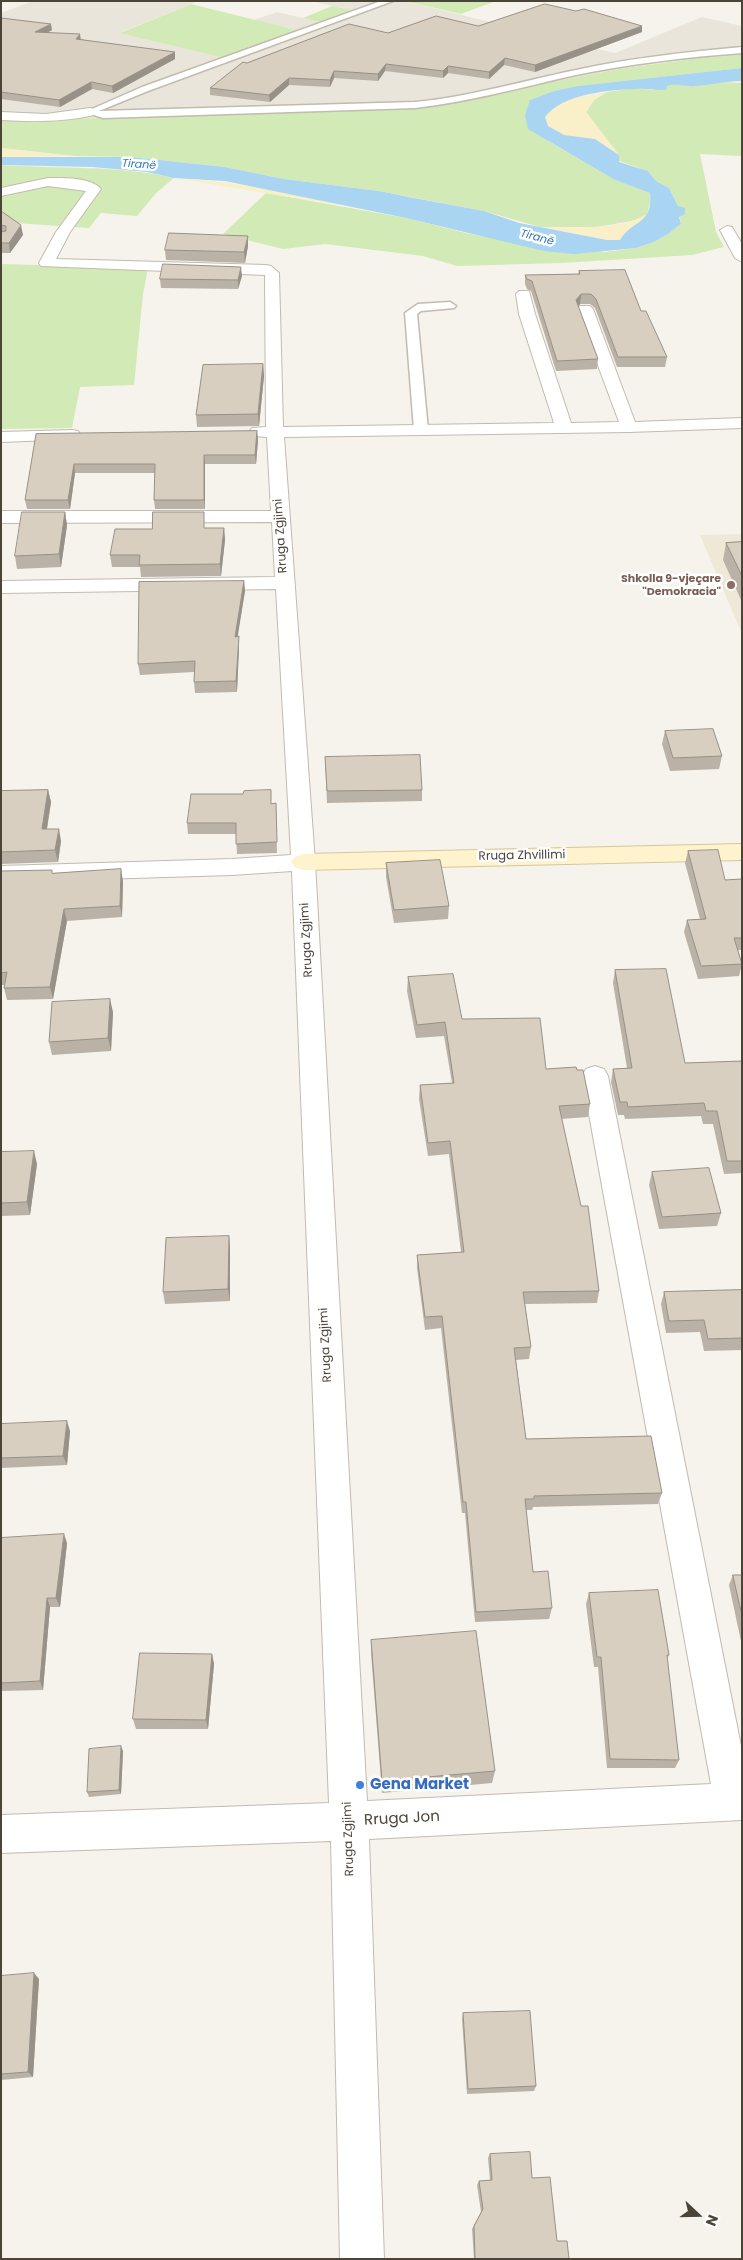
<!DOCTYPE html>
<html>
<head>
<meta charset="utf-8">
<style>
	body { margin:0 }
	#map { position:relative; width:743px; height:2260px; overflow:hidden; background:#f6f3ec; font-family:Poppins,sans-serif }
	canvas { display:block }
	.frame { position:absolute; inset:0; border:2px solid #4b4439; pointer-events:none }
	.north { position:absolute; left:673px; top:2190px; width:50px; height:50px; -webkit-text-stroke:4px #fff; paint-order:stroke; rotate:111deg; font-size:14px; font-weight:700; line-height:20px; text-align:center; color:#4b4439 }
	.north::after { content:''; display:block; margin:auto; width:18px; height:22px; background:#4b4439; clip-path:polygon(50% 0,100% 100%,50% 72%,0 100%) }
</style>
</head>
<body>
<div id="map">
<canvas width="743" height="2260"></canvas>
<div class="frame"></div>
<div class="north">N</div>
</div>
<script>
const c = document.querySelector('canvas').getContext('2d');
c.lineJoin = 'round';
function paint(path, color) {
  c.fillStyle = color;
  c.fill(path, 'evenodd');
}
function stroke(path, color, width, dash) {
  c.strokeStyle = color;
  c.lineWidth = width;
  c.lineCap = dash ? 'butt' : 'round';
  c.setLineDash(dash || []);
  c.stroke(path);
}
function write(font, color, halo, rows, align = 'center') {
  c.font = font + ' Poppins,sans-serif';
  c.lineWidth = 5;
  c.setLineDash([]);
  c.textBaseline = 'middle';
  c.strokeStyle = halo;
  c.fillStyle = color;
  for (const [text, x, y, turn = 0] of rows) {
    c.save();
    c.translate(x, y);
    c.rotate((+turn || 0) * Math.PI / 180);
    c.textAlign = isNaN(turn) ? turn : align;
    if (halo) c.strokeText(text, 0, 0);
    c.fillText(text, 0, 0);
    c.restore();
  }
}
paint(new Path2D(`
	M33,1H198L121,32L295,31L254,20L277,12L320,22L350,10L311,1H405L615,53L702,17L742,26V44L721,54L619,69L423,107L228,115L79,118L36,121L1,120V13Z`), '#eae5da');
paint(new Path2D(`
	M742,534V634L700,535Z`), '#efe8d6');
paint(new Path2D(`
	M405,1H496L461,14Z
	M191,4L296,30L221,57L120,33Z
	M332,6L351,10L320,22L303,18Z
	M742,52V68L577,86L554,91L530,100L548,141L615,180L650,193V202L647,214L637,220L597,227H540L484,211L379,191L284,179L225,167L131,157L74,156L1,148V120L35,121L79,118L228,115L423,107L619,69Z
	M723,82L742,83V156L700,154L716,232L724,247L692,255L561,263L457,266L423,256L325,244L283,249L223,234L266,193L406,218L470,234L605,252L636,248L654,242L668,234L681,224L678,206L669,188L656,181L648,171L619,161V155L586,112L594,100L607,92L636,88L653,90L672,84L692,86Z
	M1,165C59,169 117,165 174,178L156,193L137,216L101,213L89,228L1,222Z
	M1,264L148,268L143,294L134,385L80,387L72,428L1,429Z`), '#d2eab5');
paint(new Path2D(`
	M607,92L594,100L586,112L619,155L595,139L563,135L548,126L545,117C560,97 584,96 607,92Z
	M1,148L74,156L1,157Z
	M174,178C232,182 288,189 344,206Z
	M647,214L646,218L628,230L620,240H608L540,227C574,226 617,232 647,214Z`), '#f9efc9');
paint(new Path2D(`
	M742,68V81C726,81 710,85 695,86C685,87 677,83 667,86L666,90C655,90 645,88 635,89C608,90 562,94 545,117L548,126L564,135L595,139L619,155V162L648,171L656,181L669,188L678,206L685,208V214L679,217L681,224L668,234L654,242L636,248L574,254L544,251L406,218L225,181L174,178L147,172L93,167L1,165V157H131L225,167L284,179L379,191L414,198L484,211L519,223L607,240H620C633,219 653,225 650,193L615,180L528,129L525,115L530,100L554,91L577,86Z`), '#a9d4f2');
const lane = new Path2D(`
	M381,1H393L148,91L99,111L415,102C469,97 522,81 576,70C630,58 687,52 742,47V53C687,57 630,64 576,75C522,87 469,102 415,108L103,118L85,112L142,87Z
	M450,302L456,306L454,308L421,311L417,314L428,430L421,434L414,430L405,313L418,304Z`);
const street = new Path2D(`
	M90,108L94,109L96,112L94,115C64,122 32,122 1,120V112L46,114Z
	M48,178C63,178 91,177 101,189L70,232L56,259L266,265L271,266L279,273L283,427L554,423L519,314L516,294L519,291H529L535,314L571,423L619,422L577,309L580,306H590L593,309L635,422L742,418V428L629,432L284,437L315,862L367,1801L711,1784L582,1076L586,1069L595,1066L604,1069L608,1076L742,1751V1820L369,1839L384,2259H340L331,1841L1,1853V1815L329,1803L292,871L232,875L1,882V866L232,859L291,855L276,589L1,593V581L275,577L272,522L1,523V511H271L267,437L252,436L249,432L252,428L266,427L265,275L41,266L39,263L56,232L86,191L48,186L1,196V188Z
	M727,226L732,227L742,244V262L735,258L720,230Z
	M72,430L78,431L81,435L78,439L1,442V432Z`);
const secondary = new Path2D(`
	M742,844V860L303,870L295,867L291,862L295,857L303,854Z`);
stroke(lane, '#c2bbae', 3);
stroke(street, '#c2bbae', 2);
stroke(secondary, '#d6c79b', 2);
paint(lane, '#fff');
paint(street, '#fff');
paint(secondary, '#fff3cd');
paint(new Path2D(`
	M1,18L52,30L48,32L175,59L113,93L92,89L60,107L1,99Z
	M478,26L642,32L535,72L504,65L489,79L448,73L443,78L385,71L378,81L334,78L330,87L289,85L270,102L210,95V88L247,63L388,33Z
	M1,211L23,235L10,253H1Z
	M248,246L245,263L166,260L165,250Z
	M579,271L641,311L667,357L665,367H617L595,308L590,304H580L578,306L598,359L597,369L556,371L531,291L527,289L525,284V275L578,274Z
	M242,276L238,289L161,288L160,279Z
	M263,364L264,376L259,426L197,427L196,415Z
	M257,431L258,440L256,464H205V509H155L154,500L155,473H75L70,509H27L25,500L36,434Z
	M65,512L67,525L61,567L17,569L15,556Z
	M205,528H224L225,540L221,576L141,577L140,567H112L110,555Z
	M742,542V602L723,560L726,543Z
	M244,581L245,591L237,637L239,636V647L237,692L195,693L194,682V672L140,675L138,664Z
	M665,731L722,756L719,769L670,771L662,744Z
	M325,757L422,790V801L327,803Z
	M48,790L51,802L47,829L61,841L58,862L1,864V791Z
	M276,803L277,853L237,854L236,834H188L187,823L272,804Z
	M688,851L725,880L742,879V950H738L742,964L739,976L698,979L684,932L687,920L700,919L685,863Z
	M386,863L449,906L448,919L394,923L386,877Z
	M1,871L53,873L123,881L122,917L67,921L53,999L7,1000L4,988V985H1Z
	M615,970L685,1063L742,1061V1173L724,1174L713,1124H703L701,1116L625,1119L624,1115H618L611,1082L613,1069L627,1068L613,983Z
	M408,977L462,1019L546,1069L590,1104L588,1117L561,1119L599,1291L597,1303L525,1304L531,1347L529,1359L516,1360L526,1439L662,1493L658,1504L533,1507L532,1510H526L533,1572L552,1608L549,1619L475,1622L465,1513H462L441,1328L425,1330L417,1268V1255L461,1252L449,1154L428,1156L419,1099L420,1085L452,1083L444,1036L416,1038L407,991Z
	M113,1012L111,1051L52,1055L49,1042Z
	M1,1152L37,1164L30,1215L1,1216Z
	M652,1172L721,1213L717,1226L659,1229L649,1185Z
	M229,1236L230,1248V1301L165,1304L163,1292Z
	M742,1290V1350L704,1351L700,1332L666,1333L661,1304L664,1292Z
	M1,1424L70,1431L67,1465L1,1468Z
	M1,1538L67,1543L60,1607H50L43,1690L1,1691Z
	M733,1575H742V1646L729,1585Z
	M589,1593L669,1655L667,1659L679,1760L675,1768H607L598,1667H594L586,1604Z
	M371,1640L495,1771L492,1783L382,1793L371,1653Z
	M212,1654L214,1664L208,1729H136L133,1719Z
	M123,1751L121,1794L89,1797L87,1792Z
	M1,1976L39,1979L33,2077L1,2080Z
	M463,2013L536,2086L534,2091L467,2094L462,2019Z
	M490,2154L532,2178L557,2241L569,2259H474L472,2229L481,2212L477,2185L479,2181L490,2180L488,2158Z`), '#bab2a6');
paint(new Path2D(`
	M51,24L52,30L36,39L35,32Z
	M642,26V32L535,72V65Z
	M80,34L81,41L76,39Z
	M175,52V59L113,93L112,86Z
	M505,58L504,65L489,79V72Z
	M386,64L385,71L378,81V74Z
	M448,66V73L443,78V71Z
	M334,71V78L330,87V80Z
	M289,78V85L270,102L269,95Z
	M91,82L92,89L60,107L59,100Z
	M21,225L23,235L10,253L9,243Z
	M248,236V246L245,263L244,252Z
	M241,267L242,276L238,289V280Z
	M581,294L580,304L575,310L576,300Z
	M263,364L264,376L259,426L258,414Z
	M257,431L258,440L256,464L255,455Z
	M204,455L205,464V509L204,500Z
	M74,464L75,473L70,509L68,500Z
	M65,512L67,525L61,567L59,554Z
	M224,528L225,540L221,576L220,564Z
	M244,581L245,591L236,647L235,637Z
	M239,636V647L237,692L236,681Z
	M48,790L51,802L45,841L42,829Z
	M59,829L61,841L58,862L55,850Z
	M121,869L123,881L122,917L120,906Z
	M64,909L67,921L53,999L50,987Z
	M110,999L113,1012L111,1051L108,1038Z
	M34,1151L37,1164L30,1215L27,1202Z
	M229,1236L230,1248V1301L228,1289Z
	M67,1421L70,1431L67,1465L63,1456Z
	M64,1534L67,1543L60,1607L56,1598Z
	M47,1598L50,1607L43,1690L40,1681Z
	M212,1654L214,1664L208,1729L206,1720Z
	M121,1746L123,1751L121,1794L119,1790Z
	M34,1973L39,1979L33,2077L28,2072Z`), '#979187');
const building = new Path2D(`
	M545,4L576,11L584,9L642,26L535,65L505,58L489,72L448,66L443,71L386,64L378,74L334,71L330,80L289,78L269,95L210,88L243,62L247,63L349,24L388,33L436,16L478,26Z
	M1,18L51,24L35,32L80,34L76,39L175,52L112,86L91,82L59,100L1,92Z
	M1,211L21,225L9,243H1V232L6,231V226L1,225Z
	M169,233L248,236L244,252L165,250Z
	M163,264L241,267L238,280L160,279Z
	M625,270L641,311H646L667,357H618L596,299L591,294H581L576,300L598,359L557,361L532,281L527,279L525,275L580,274L579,271Z
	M263,364L258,414L196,415L203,365Z
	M257,431L255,455H204V500H154L155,464H74L68,500H25L36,434Z
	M22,512H65L59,554L15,556Z
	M153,512H204V528H224L220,564L139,565L140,555H110L115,529H152Z
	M742,542V576L726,543Z
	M244,581L235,637L239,636L236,681L194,682L195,661L138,664L139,582Z
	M713,729L722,756L673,758L665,731Z
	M420,755L422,790L327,791L325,757Z
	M48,790L42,829H59L55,850L1,852V791Z
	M271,790V804L276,803L277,842L236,844V823H187L191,794H243L244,791Z
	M718,850L725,880L742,879V938H734L742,964L701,966L687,920L706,919L688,851Z
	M440,860L449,906L394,910L386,863Z
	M121,869L120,906L64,909L50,987L4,988L7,972L1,973V871L52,870V873Z
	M666,969L685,1063L742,1061V1161H727L717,1111H706L704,1103L628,1107L627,1102H620L613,1069L632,1068L615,970Z
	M453,974L462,1019L540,1018L546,1069L576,1067L577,1070H583L590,1104L559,1106L581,1206H588L599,1291L523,1292L531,1347L514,1348L526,1439L651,1436L662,1493L534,1496V1499H525L533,1572L548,1571L552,1608L476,1612L466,1502H463L442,1316L425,1317L417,1255L464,1252L450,1141L428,1143L420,1085L454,1083L445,1022L417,1025L408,977Z
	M110,999L108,1038L49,1042L52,1002Z
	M34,1151L27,1202L1,1203V1152Z
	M709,1168L721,1213L662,1217L652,1172Z
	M229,1236L228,1289L163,1292L166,1238Z
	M742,1290V1338L708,1339L704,1320L669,1321L664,1292Z
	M67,1421L63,1456L1,1458V1424Z
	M64,1534L56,1598H47L40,1681L1,1683V1538Z
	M733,1575H742V1615Z
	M658,1590L669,1655H667L679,1760L610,1759L601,1657H597L589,1593Z
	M476,1631L495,1771L382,1781L371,1640Z
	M140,1653L212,1654L206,1720L133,1719Z
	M121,1746L119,1790L87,1792L89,1749Z
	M34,1973L28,2072L1,2074V1976Z
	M530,2011L536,2086L468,2089L463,2013Z
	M530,2152L532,2178L550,2177L557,2241H567L569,2259H475L474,2226L483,2209L479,2181L492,2180L490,2154Z`);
paint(building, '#d8cfc1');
stroke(building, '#979187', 1);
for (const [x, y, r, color] of [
	[731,585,5,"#8d6e63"],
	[360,1785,5,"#3f7fe0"]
]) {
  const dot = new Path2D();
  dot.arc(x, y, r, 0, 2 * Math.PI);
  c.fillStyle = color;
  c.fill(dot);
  stroke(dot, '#fff', 2);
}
write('italic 11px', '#2e7ab2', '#fff', [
	["Tiranë",139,165,4],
	["Tiranë",537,238,15]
]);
write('bold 11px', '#785e54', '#fff', [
	["Shkolla 9-vjeçare",721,579],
	["\"Demokracia\"",721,592]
], 'right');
write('12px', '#4b4439', '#fff', [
	["Rruga Zgjimi",281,536,-94],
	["Rruga Zhvillimi",522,856,-1],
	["Rruga Zgjimi",307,940,-93],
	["Rruga Zgjimi",326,1345,-93],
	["Rruga Zgjimi",349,1839,-92]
]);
write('bold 15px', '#366cbe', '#fff', [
	["Gena Market",370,1785]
], 'left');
write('15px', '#4b4439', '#fff', [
	["Rruga Jon",402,1819,-3]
]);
</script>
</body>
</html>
